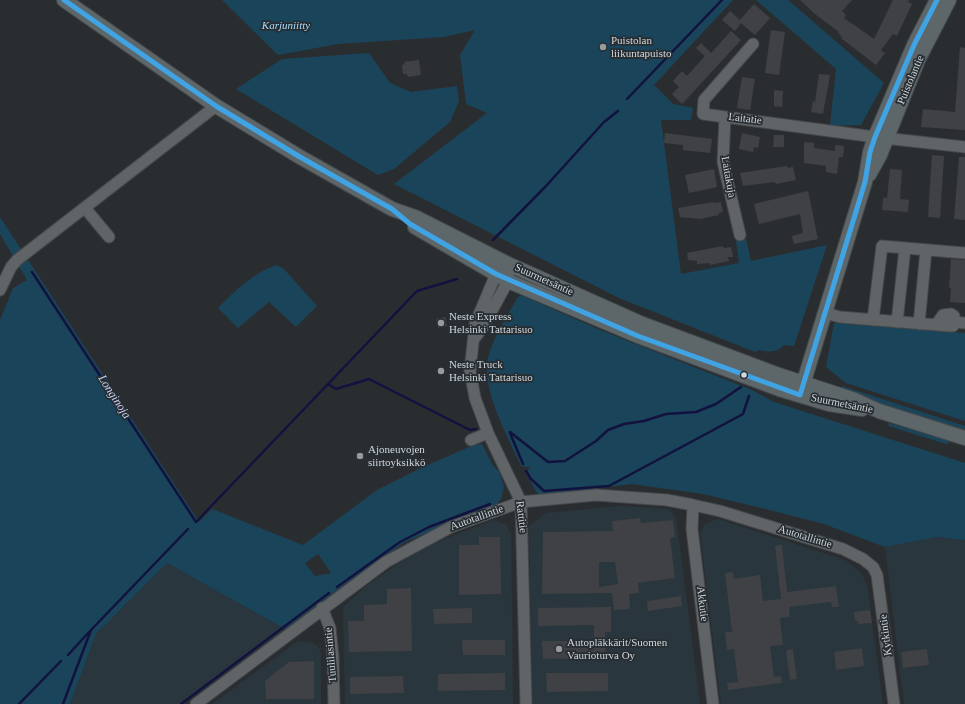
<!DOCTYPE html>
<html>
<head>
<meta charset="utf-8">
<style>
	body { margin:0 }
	canvas { display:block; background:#2a2d30 }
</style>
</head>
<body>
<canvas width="965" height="704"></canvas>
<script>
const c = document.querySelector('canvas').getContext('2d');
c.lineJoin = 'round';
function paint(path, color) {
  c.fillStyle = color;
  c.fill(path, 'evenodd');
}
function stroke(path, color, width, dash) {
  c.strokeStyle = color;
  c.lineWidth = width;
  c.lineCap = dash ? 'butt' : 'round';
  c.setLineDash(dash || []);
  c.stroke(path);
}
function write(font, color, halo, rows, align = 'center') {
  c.font = font + ' "Times New Roman",serif';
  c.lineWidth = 3.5;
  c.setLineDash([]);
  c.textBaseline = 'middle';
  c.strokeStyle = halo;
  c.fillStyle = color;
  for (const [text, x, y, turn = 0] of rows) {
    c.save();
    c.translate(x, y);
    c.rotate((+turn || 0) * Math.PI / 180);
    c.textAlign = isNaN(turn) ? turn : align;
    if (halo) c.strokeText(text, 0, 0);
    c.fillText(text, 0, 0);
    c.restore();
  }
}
paint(new Path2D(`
	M620,506L668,509L676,517L700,704H532L529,526L546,513Z
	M718,519L845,560L861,573L867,584L883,704H721L700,533L706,523Z
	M494,520L507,525L511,536L513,704H345L343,607L370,583L401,562L437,542Z
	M937,537L965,540V704H904L885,547Z
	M167,563L285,629L183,704H70L96,634Z
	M298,641L312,643L318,646L321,653V704H212Z`), '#29363d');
paint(new Path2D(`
	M222,0H733L654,85L673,104L693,108L691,120H661L681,274L739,263L736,241L746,239L751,261L827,245L794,346L784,345C777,353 768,352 759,350L755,352L619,298L394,184L487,113L466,104L460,55L475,30L444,37L338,44L278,55Z
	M756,0H788L884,83L861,125L830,126L836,69Z
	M369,53L390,83L411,92L457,86L459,101L450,122L394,169L378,175L236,89L282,59Z
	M0,217L199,522L212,509L303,545L377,490L423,467L474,445L482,444L493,466L499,471L504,487L501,499L497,504L405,542L352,579L285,629L167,563L96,634L70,704H0V320L13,288L27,280L0,234ZM318,554L331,573L315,576L305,563Z
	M276,265L283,268L317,306L296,327L269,302L238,328L218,308C235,291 253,273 276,265Z
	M521,295L600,330L752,390L774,402L965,463V540L937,537L885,547L824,524L766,509L703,494L632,484L539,496L525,472L531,468L521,466C508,437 481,389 488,358C493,337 507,317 517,298Z
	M834,323L965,333V421L846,383L826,367Z
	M842,386L965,426V432L860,398L839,388Z
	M888,423L948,439L949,443L946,444L889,426Z`), '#1a4459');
stroke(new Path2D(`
	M627,99L722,0
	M493,240L546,186L604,122L618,111
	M32,272L196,522L417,291L457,279
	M328,384L336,389L369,379L470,430L476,429
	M510,432L548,462L565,461L596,441L608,430L624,424L644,421L666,414L696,412L716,404L741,387
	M510,433L523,464
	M526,471L531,479L544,491L609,486L743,414L749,396
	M337,587L400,542L429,527L490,504
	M68,655L89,632
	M19,704L61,661
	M63,704L91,630L188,529
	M181,704L329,593`), '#11123f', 2.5);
paint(new Path2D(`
	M800,0H852L842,11L846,15L844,18L874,39L893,0H909L908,2L912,4L897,36L893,34L881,50L885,53L876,65L841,38L842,37L838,33L839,32L815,14Z
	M754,4L770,18L755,35L741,23L735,31L722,20L730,11L740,20Z
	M771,30L785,32L779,75L765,73Z
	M731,31L741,40L682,104L672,94L679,87L673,81L682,71L687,76L705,56L696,48L701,43L711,53Z
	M960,47L965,48V130L921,127L923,109L955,112Z
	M419,60L421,75L408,77L407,74H403L402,65L405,64L404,62Z
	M819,74L830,75L823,114L811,112L813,101L815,102Z
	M742,77L755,79L750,110L737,108Z
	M774,90L783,91L782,107L774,106Z
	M665,133L712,139L710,153L683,150V145L664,143Z
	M742,133L760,137L758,148L754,147L753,152L739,149Z
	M774,135H784V147H773Z
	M804,142L814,143V148L835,151V145L844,146L843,157H839L837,174L826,172V166L804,163Z
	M932,155L944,156L940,218L928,217Z
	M959,157H965V220L954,219Z
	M787,166L788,168L793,167L796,180L776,184L775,182L743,186L740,173Z
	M714,169L717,187L689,193L685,175Z
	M890,169L902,170L900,199L909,200L908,212L882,210L883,198H887Z
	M808,191L818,239L794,244L792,236L803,233L800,214L759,224L754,204Z
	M713,202L714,203L721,202L723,212L719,213V215L700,219L680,217L678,208Z
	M723,246L724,248L731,247L733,257H728L729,261L710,265V263L697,264V261L688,260L687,253Z
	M951,259L965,260V303L950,302L951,288H949Z
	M445,317L447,326L438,328L436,319Z
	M640,518L641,523L673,520L675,537L670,538L675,578L638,583L639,593L629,594L630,609L614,610L612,593L542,594L543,532L613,531L612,521ZM599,562H615L618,584L599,587Z
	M479,537H500L501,594L459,595V545H479Z
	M782,545L787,592L836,586L839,607H832L831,602L789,607L790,617L780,618L783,645L770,646L774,677L781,676L782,683L728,690L727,683L738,682L734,649L727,650L725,632H732L725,573L733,572L734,579L760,575L763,601L781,599L775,546Z
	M411,588L412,651L349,652L348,621H364V605L387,604V589Z
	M681,596L682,606L648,611L647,601Z
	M611,607V632H605L606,658L543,659L542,641H594V625L538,626V608Z
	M472,608V623L434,624L433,609Z
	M870,610L872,623L858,624V621H855L854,612Z
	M462,640H505V655H463Z
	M862,648L864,666L836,670L834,652Z
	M793,649L797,679L790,680L786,650Z
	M927,649L929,665L903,668L901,652Z
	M314,661V699H266L265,681L289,662Z
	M505,673V690L438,691V674Z
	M546,673H608V691L547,692Z
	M403,676L404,693L350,694V677Z`), '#3f4144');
const minor = new Path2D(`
	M753,44L704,100L703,114L875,137L965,147
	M725,117L723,162L740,235
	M85,208L109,237
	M501,270L496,274L475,324L470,371L475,398L488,433L521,502L526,704
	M0,290L11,267L17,260L216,106
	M825,313L840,317L950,326H953L954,316L951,314L943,315L936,325
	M873,320L882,246L965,253
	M897,322L905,248
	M954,322L965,323
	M919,324L926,250
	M474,339L483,327L508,281V274
	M471,440L488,433
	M693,505L692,529L713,704
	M322,608L330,628L333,657L334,704
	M196,704L386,562L451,527L521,502L596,495L667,500L693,505L720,511L843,549L863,559L873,567L877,575L894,704`);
const major = new Path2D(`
	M64,0L216,106L300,157L392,209L415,217L508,264L640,323L779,375L855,400L879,411L965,438
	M869,175L880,155L918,60L949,0
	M415,227L508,281L638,336L779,389L829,404L862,409
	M801,391L865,182L870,152L875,137L914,45L937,0`);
stroke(minor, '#45484a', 13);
stroke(major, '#45484a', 16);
stroke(minor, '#616466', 11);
stroke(major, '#5d6669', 14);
stroke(new Path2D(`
	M64,0L216,106L300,157L392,209L410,224L496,274L638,336L800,395L865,182L870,152L875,137L914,45L937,0`), '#40a4e4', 5);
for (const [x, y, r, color] of [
	[603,47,4,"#979b9e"],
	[441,323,4,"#979b9e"],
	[441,371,4,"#979b9e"],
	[744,375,3.5,"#d1d6d9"],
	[360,456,4,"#979b9e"],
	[559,649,4,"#979b9e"]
]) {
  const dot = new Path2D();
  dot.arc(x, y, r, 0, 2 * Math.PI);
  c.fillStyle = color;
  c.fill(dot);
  stroke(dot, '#272e33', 1.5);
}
write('italic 11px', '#a5dcfc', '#272e33', [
	["Karjuniitty",286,26]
]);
write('11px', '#d1d6d9', '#272e33', [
	["Puistolan",611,41],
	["liikuntapuisto",611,54],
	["Neste Express",449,317],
	["Helsinki Tattarisuo",449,330],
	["Neste Truck",449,365],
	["Helsinki Tattarisuo",449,378],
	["Ajoneuvojen",368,450],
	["siirtoyksikkö",368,463],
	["Autopläkkärit/Suomen",567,643],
	["Vaurioturva Oy",567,656]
], 'left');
write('11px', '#d1d6d9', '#272e33', [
	["Puistolantie",911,80,-67],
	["Laitatie",745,119,7],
	["Laitakuja",728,177,80],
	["Suurmetsäntie",544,280,24],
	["Suurmetsäntie",842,404,11],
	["Rattitie",521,517,83],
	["Autotallintie",477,518,-20],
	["Autotallintie",805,537,17],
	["Akkutie",702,604,83],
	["Kytkintie",886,635,-97],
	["Tuulilasintie",331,655,-95]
]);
write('italic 12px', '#c6cef0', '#272e33', [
	["Longinoja",114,397,57]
]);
</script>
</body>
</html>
